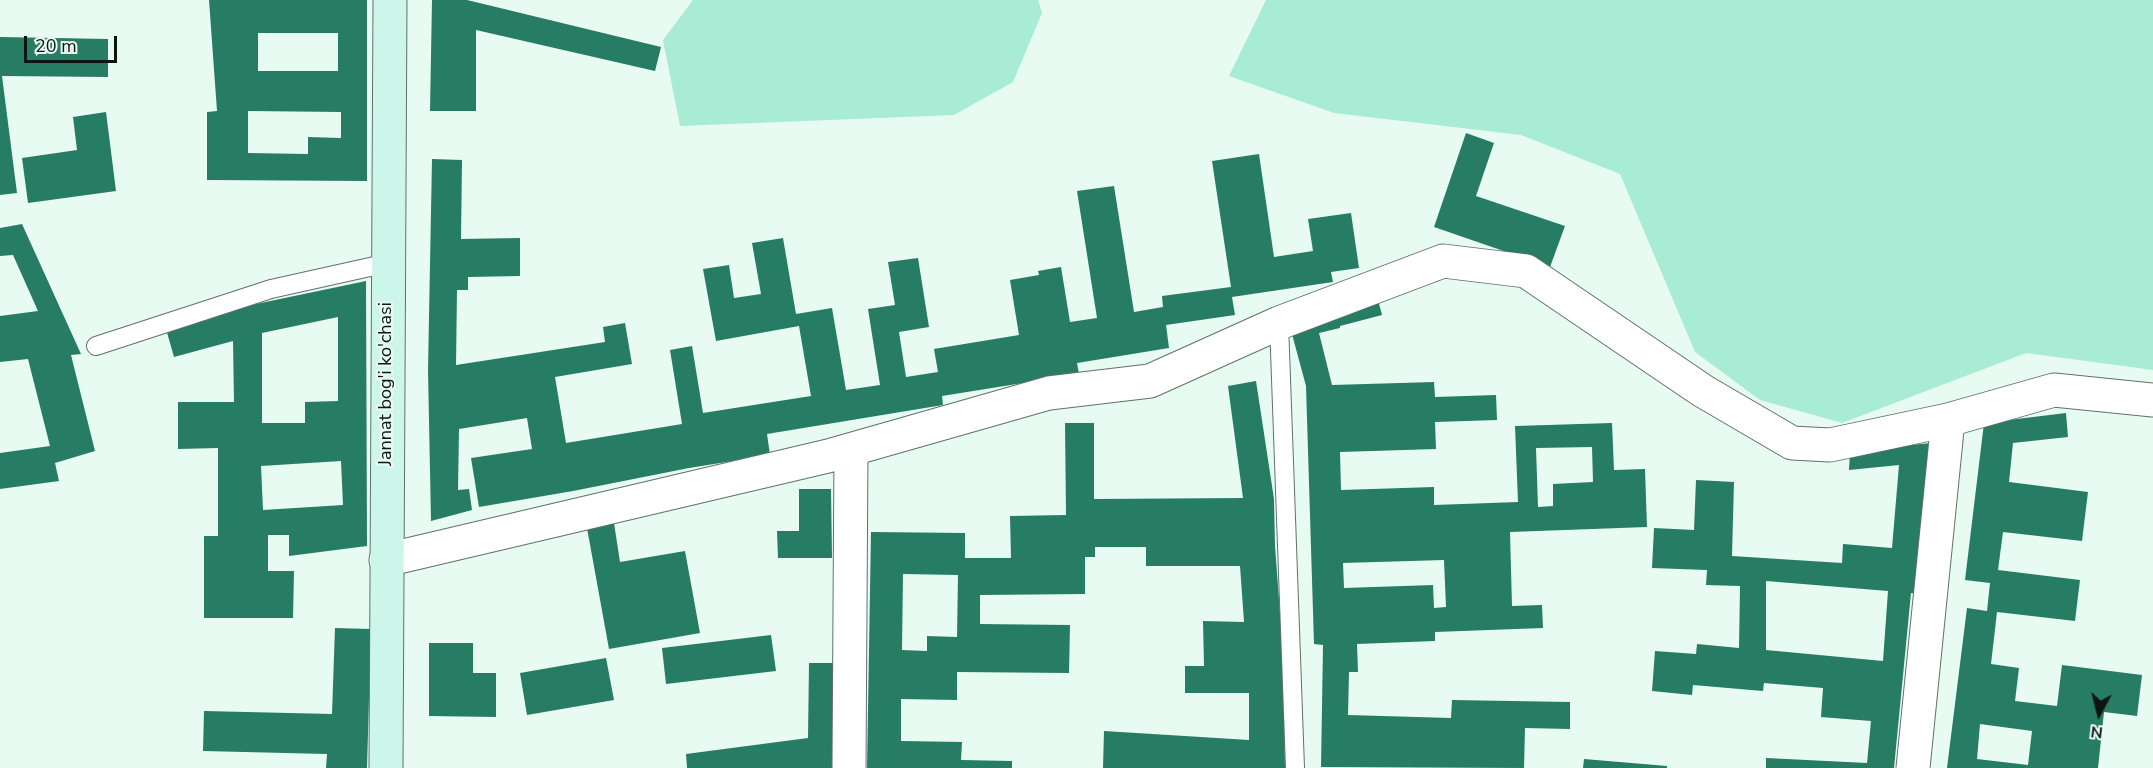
<!DOCTYPE html>
<html>
<head>
<meta charset="utf-8">
<style>
	body { margin:0 }
	#map { position:relative; width:2153px; height:768px; overflow:hidden; background:#e7fbf3; font-family:"Nunito Sans",sans-serif }
	canvas { display:block }
	.north { position:absolute; left:2069px; top:684px; width:60px; height:60px; -webkit-text-stroke:4px #e7fbf3; paint-order:stroke; rotate:187deg; font-size:16px; font-weight:700; line-height:24px; text-align:center; color:#0d1411 }
	.north::after { content:''; display:block; margin:auto; width:21px; height:27px; background:#0d1411; clip-path:polygon(50% 0,100% 100%,50% 72%,0 100%) }
	.scale { position:absolute; left:24px; top:36px; width:93px; height:27px; box-sizing:border-box; border:3px solid #0d1411; border-top:0; padding-left:8px; font-size:18px; line-height:21px; white-space:nowrap; color:#0d1411; -webkit-text-stroke:4px #e7fbf3; paint-order:stroke }
</style>
</head>
<body>
<div id="map">
<canvas width="2153" height="768"></canvas>
<div class="north">N</div>
<div class="scale">20 m</div>
</div>
<script>
const c = document.querySelector('canvas').getContext('2d');
c.lineJoin = 'round';
function paint(path, color) {
  c.fillStyle = color;
  c.fill(path, 'evenodd');
}
function stroke(path, color, width, dash) {
  c.strokeStyle = color;
  c.lineWidth = width;
  c.lineCap = dash ? 'butt' : 'round';
  c.setLineDash(dash || []);
  c.stroke(path);
}
function write(font, color, halo, rows, align = 'center') {
  c.font = font + ' "Nunito Sans",sans-serif';
  c.lineWidth = 4.5;
  c.setLineDash([]);
  c.textBaseline = 'middle';
  c.strokeStyle = halo;
  c.fillStyle = color;
  for (const [text, x, y, turn = 0] of rows) {
    c.save();
    c.translate(x, y);
    c.rotate((+turn || 0) * Math.PI / 180);
    c.textAlign = isNaN(turn) ? turn : align;
    if (halo) c.strokeText(text, 0, 0);
    c.fillText(text, 0, 0);
    c.restore();
  }
}
paint(new Path2D(`
	M693,0H1038L1042,13L1013,82L954,115L680,126L663,40Z
	M1266,0H2153V370L2026,353L1842,423L1760,400L1695,352L1620,174L1521,135L1334,113L1229,76Z`), '#a8ecd5');
paint(new Path2D(`
	M209,0H367V181L207,180V112L217,111ZM258,33H338V71H258ZM248,111L341,112V138L308,137V154L248,153Z
	M432,0H467L661,47L655,71L476,30V111H430Z
	M0,37L108,39V77L2,76L17,193L0,195Z
	M106,112L116,191L28,203L22,158L77,150L73,117Z
	M1466,133L1494,143L1476,196L1565,226L1550,267L1434,227Z
	M1259,154L1274,257L1313,251L1308,219L1351,213L1359,268L1331,272L1333,282L1232,297L1235,315L1166,325L1169,348L1077,363L1079,374L942,396L943,405L767,434L770,455L689,468L573,491L479,507L471,458L532,449L527,418L459,429L458,490L469,489L472,510L431,521L428,370L432,159L462,160L461,239L520,238V276L468,277V290H457L456,365L605,342L603,327L625,323L632,364L555,377L566,443L682,424L670,350L692,346L703,413L811,396L799,326L716,341L703,269L729,265L734,298L761,294L752,243L783,238L796,314L832,308L846,390L880,385L868,309L895,305L888,262L918,258L929,327L899,332L906,377L938,372L934,349L1019,335L1010,280L1039,275L1038,271L1061,267L1070,322L1097,318L1077,191L1114,186L1134,312L1163,307L1162,296L1231,287L1212,161Z
	M22,224L81,354L71,355L95,451L55,463L59,481L0,489V453L50,446L28,359L0,362V316L38,311L13,255L0,256V228Z
	M366,281L367,546L289,556V535H268V571H294L293,618H204V536H218V448L178,449V402H234L233,341L174,357L166,329L256,304ZM338,317V401L305,402V423H262V333ZM341,461L343,505L263,510L261,466Z
	M1378,300L1382,315L1340,326V328L1319,333L1332,385L1434,382L1435,397L1496,395L1497,420L1435,422L1436,449L1340,452L1341,490L1434,487V505L1518,502L1515,426L1612,423L1614,470L1645,469L1647,527L1510,532L1512,606L1542,605L1543,628L1435,632V641L1357,644L1358,672H1349L1348,715L1451,718L1452,700L1570,702V729L1525,728L1524,768L1321,767L1323,645L1314,644L1306,386L1289,323ZM1592,447L1593,482L1553,484V506L1538,507L1536,448ZM1444,560L1446,607L1434,608L1433,585L1344,588L1343,563Z
	M1256,381L1274,499L1275,546L1284,667L1285,768H1103L1104,731L1249,740V693H1185V666H1204L1203,621L1244,622L1240,566H1146V547H1095V557H1085V594L980,595V624L1070,625L1069,673L957,672V700L901,699V741L962,742L961,760L1012,761V768H867L871,532L965,533V558H1011L1010,516L1066,515L1065,423H1094V499L1243,498L1228,386ZM903,574L958,575L957,637L927,636V651L902,650Z
	M2066,413L2068,437L2013,443L2009,482L2088,492L2082,541L2003,532L1998,570L2080,580L2075,621L1997,612L1991,664L2019,668L2015,701L2057,706L2062,665L2142,675L2137,716L2104,712L2098,768H1947L1967,608L1987,611L1990,583L1965,580L1984,423ZM1980,724L2032,731L2028,765L1977,759Z
	M1931,443L1918,594L1911,593L1894,768H1766V758L1867,763L1871,721L1821,717L1823,688L1764,683L1763,691L1693,685L1692,695L1652,691L1655,651L1696,654L1697,644L1739,648L1740,586L1706,585L1707,570L1652,568L1654,528L1694,530L1696,480L1734,482L1732,556L1842,563L1843,544L1892,548L1899,465L1849,470L1850,451ZM1766,581L1888,591L1883,661L1766,650Z
	M799,489H831L832,558H778L777,531H799Z
	M614,523L620,562L685,551L700,633L609,649L587,528Z
	M335,628L371,629L367,768H326L327,754L203,751L204,711L332,714Z
	M771,635L776,671L666,684L662,648Z
	M429,643H473V673H496V717L429,716Z
	M606,658L614,700L527,715L520,673Z
	M809,663H839L838,768H687L686,754L808,738Z
	M1584,759L1667,766V768H1583Z`), '#277c64');
const lane = new Path2D(`
	M1279,323L1295,768
	M96,346L271,289L388,263`);
const street = new Path2D(`
	M386,560L828,456L1049,393L1150,381L1279,323L1443,261L1526,271L1703,391L1792,443L1830,445L1948,420L2054,390L2153,400
	M849,768L851,450
	M1913,768L1948,420`);
const secondary = new Path2D(`
	M386,768L390,0`);
stroke(lane, '#60716a', 20);
stroke(street, '#60716a', 35);
stroke(secondary, '#60716a', 35);
stroke(lane, '#fff', 18);
stroke(street, '#fff', 33);
stroke(secondary, '#cdf6ea', 33);
write('18px', '#0d1411', '#e7fbf3', [
	["Jannat bog'i ko'chasi",387,384,-90]
]);
</script>
</body>
</html>
